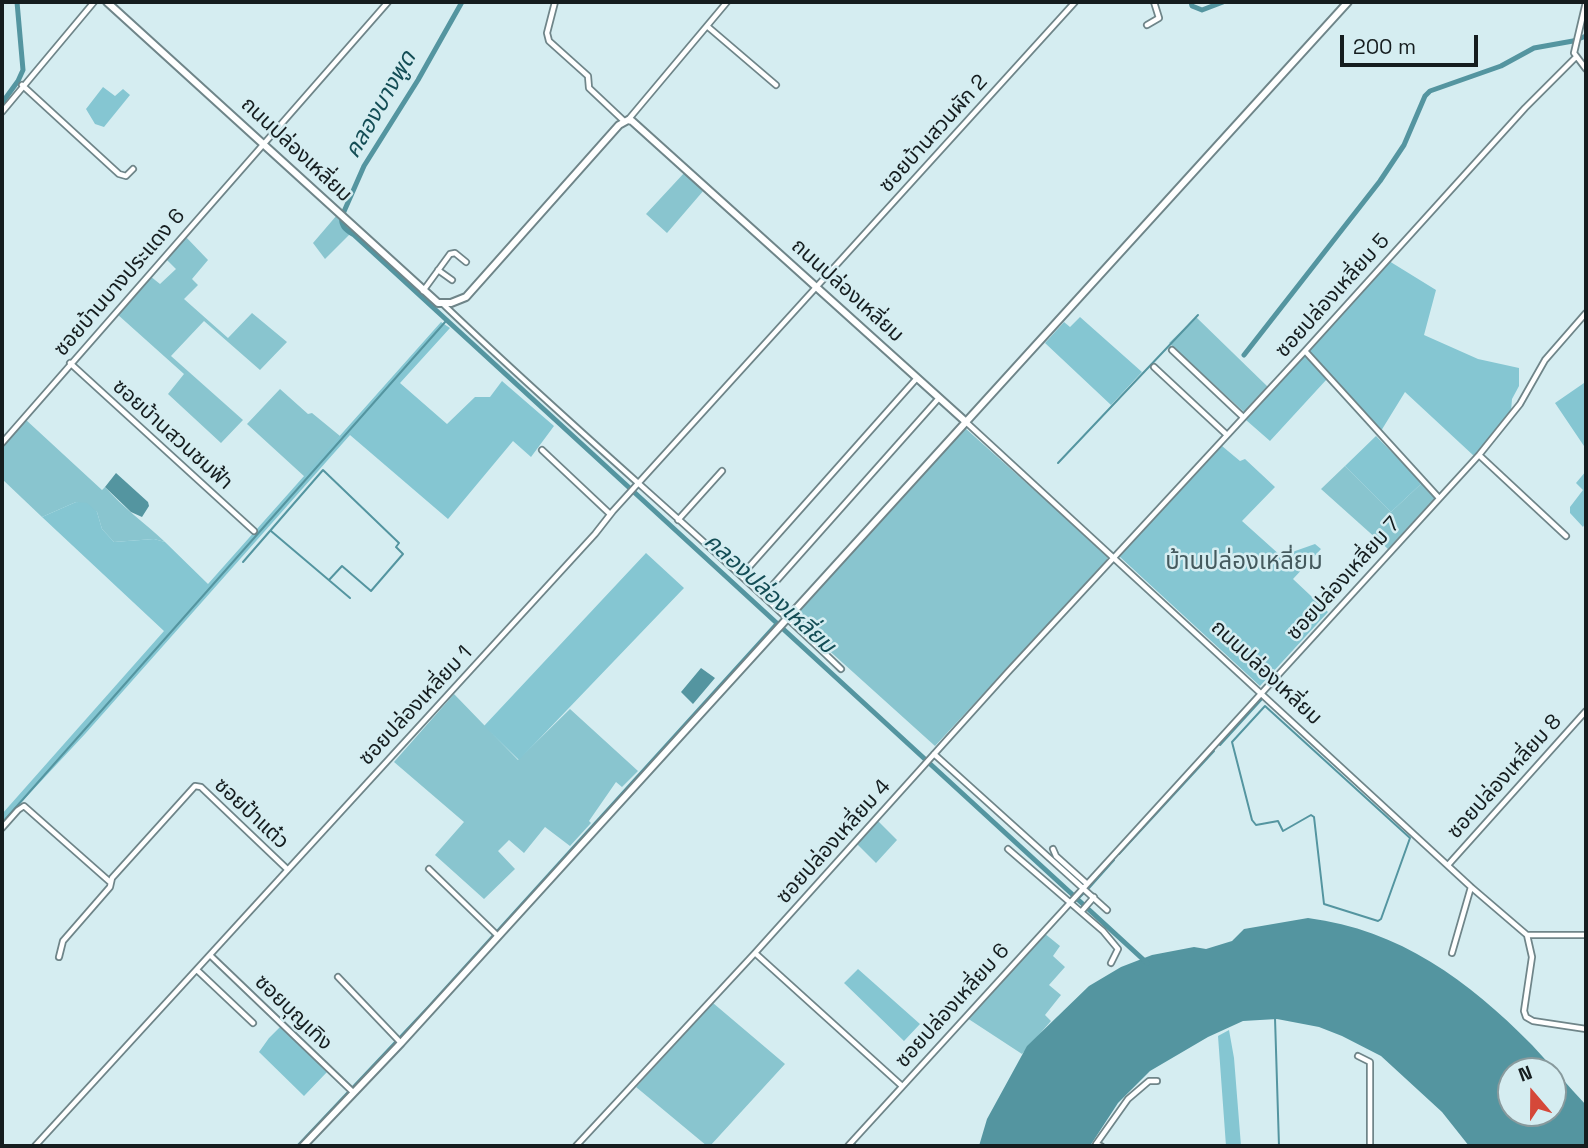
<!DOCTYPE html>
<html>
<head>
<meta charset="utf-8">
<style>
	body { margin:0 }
	#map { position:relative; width:1588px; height:1148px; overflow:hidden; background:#d5edf1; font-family:"Space Grotesk",sans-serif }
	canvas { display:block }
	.frame { position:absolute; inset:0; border:4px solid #151d1f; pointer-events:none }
	.north { position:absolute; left:1497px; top:1057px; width:70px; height:70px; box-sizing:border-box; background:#d5edf1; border:2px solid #889a9d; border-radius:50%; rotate:340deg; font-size:19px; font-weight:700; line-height:28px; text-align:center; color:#151d1f }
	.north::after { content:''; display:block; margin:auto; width:24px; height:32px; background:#d54839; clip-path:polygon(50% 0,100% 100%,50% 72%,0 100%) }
	.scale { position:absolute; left:1340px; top:35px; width:138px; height:32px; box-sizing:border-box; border:4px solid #151d1f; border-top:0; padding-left:9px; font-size:21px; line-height:24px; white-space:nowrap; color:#151d1f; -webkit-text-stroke:5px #d5edf1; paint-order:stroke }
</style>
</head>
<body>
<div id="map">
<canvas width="1588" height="1148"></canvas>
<div class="frame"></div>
<div class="north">N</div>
<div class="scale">200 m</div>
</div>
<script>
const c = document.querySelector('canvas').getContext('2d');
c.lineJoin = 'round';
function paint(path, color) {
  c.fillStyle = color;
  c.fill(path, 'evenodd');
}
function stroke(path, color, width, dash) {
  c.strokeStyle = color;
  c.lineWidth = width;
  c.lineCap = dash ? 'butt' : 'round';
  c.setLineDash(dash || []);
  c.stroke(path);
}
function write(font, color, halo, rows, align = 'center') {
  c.font = font + ' "Space Grotesk","Noto Sans Thai",sans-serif';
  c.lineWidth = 5;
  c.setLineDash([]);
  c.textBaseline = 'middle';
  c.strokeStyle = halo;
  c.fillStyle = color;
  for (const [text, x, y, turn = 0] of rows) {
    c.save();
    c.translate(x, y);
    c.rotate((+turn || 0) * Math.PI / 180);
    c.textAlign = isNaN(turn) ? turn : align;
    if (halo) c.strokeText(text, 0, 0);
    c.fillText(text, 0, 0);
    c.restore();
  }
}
paint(new Path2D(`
	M685,172L704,190L667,233L646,214Z
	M337,215L349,225L352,232L325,259L313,243Z
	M185,236L208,260L192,279L198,285L184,299L228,338L252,313L287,342L260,370L204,321L171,356L243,420L221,443L168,394L184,374L117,314L150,276L160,284L176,269L165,258Z
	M1196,317L1268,387L1244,412L1169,343Z
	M280,389L308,414L312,413L340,436L305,477L247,424Z
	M25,419L102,490L105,487C123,508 145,523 165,542L154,539L114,542L102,529L97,512L76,502L42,517L2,479V448Z
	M965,428L1108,556L1107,560L935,746L793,618Z
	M1345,466L1391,512L1422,483L1435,498L1388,549L1321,489Z
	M454,694L518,760L570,709L638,771L622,787L616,782L589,821L591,823L570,846L545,827L524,853L509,840L498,851L515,869L484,899L435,855L464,822L394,762Z
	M878,821L897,840L876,863L856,843Z
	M1044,933L1060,946L1053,956L1065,967L1049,985L1061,995L1045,1015L1051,1021L1022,1054L967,1018Z
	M713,1003L785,1064L710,1146H707L636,1087Z`), '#89c5cf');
paint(new Path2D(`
	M103,87L115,96L123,89L130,95L104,127L95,124L86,109Z
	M1389,261L1436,290L1424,335L1478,359L1519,368V386L1512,399L1511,411L1474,456L1405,392L1381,431L1309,351Z
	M1080,317L1142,372L1111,405L1045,343L1064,322L1070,327Z
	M441,322L450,328L400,383L447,424L475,397H490L502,381L554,426L531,457L513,441L448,519L350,435L85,734L2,823V814L164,631L42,517L76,502L87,503L97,512L102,529L114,542L154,539L165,542L208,584Z
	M1305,356L1327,379L1270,441L1246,420Z
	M1584,383L1586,388V449L1555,403Z
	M1376,436L1422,483L1391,512L1345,466Z
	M1222,446L1240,461L1245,459L1275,487L1242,521L1281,556L1315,544L1321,549L1293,579L1328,612L1260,686L1119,556Z
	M1586,471V522L1583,527L1570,513V507L1583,490L1576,483Z
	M646,553L684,588L519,760L484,726Z
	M858,969L920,1024L904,1041L844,983Z
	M280,1027L327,1072L304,1096L259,1052L269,1038Z
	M1229,1030L1234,1058L1241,1146H1226L1218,1036Z`), '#85c6d2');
paint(new Path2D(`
	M116,473L148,502L149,506L142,517L131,512L105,487Z
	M701,668L715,678L693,704L681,692Z
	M1308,918C1400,930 1468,980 1532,1045C1551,1065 1568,1086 1586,1105V1146H1469L1442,1112L1381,1056L1342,1036L1319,1027L1277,1019L1243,1021L1208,1037L1150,1071L1118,1103L1090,1146H979L987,1119L1027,1046L1089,986L1121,967L1152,955L1194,947L1206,949L1232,941L1244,929ZM1553,1071V1113H1511V1071Z`), '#5495a0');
stroke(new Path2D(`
	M1058,463L1198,315
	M271,531L350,598
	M243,562L323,470L399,543L396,547L403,554L371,591L342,566L329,580
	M1265,706L1410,838L1381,919L1378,921L1324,904L1314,817L1311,815L1283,831L1278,821L1256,825L1252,820L1232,742Z
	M1220,745L1262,699
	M2,823L446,321
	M1119,854L1214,751
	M1089,888L1114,860
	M1078,899L1084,893
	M1275,1018L1279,1146
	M297,1146L428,1007L776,623
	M852,1146L855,1143`), '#5495a0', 2);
stroke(new Path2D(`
	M462,2L418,80L364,166L342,216C340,226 346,230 354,235L1147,963
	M1191,2L1192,6L1202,10L1223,2
	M2,103L18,81L23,70L17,2
	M1244,355L1380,181L1404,145L1425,96L1430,91L1501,66L1534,48L1573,41L1586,36`), '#5495a0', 5);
const minor = new Path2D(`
	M555,2L547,33L549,41L588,76L589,88L624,121
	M1586,2L1574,53L1586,69
	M1147,25L1159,18L1154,2
	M707,26L776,85
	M22,85L119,174L126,176L133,169
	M2,112L94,2
	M628,120L727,2
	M438,270L452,280
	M423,291L450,254L455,253L466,262
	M443,304C573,429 711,544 841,669
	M1172,350L1243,417
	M1305,351L1439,498
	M70,363L254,531
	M1154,367L1227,435
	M966,422L1471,887L1527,935H1586
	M2,443L388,2
	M542,450L610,514
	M1479,455L1566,536
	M678,520L722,471
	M741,576L917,378
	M763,596L939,398
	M934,754L1107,910
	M2,828L18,810L24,806L110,882
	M1008,849L1103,931L1118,949L1111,963
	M1053,849L1056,856L1086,883
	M1448,865L1586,711
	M429,869L498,936
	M1081,912L1094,897
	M1527,935L1532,957L1524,1011L1526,1017L1533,1021L1586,1029
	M755,953L902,1086
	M1452,953L1471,887
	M211,956L353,1092
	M59,957L63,941L110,887L112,878L195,786L201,787L287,869
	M197,970L253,1023
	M338,977L401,1043
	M1358,1056L1370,1062V1146
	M35,1146L595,534L613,511L1075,2
	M576,1146L755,953L1008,672L1305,351L1525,108L1576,57
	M848,1146L1479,455L1520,404L1545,360L1586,313
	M1101,1146L1096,1144L1128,1099L1149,1081H1157`);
const tertiary = new Path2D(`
	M107,2L438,303H451L466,297L619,125L628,120L632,121L966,422
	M303,1146L401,1043L1348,2`);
stroke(minor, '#6f8589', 8);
stroke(tertiary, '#6f8589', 10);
stroke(minor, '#fff', 4.5);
stroke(tertiary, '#fff', 6);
write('21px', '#151d1f', '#d5edf1', [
	["ซอยบ้านสวนผัก 2",934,134,-48],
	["ถนนปล่องเหลี่ยม",296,150,43],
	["ซอยบ้านบางประแดง 6",120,283,-49],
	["ถนนปล่องเหลี่ยม",847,291,42],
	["ซอยปล่องเหลี่ยม 5",1333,296,-48],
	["ซอยบ้านสวนชมฟ้า",172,435,42],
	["ซอยปล่องเหลี่ยม 7",1344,579,-48],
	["ถนนปล่องเหลี่ยม",1266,673,43],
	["ซอยปล่องเหลี่ยม 1",416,706,-47],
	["ซอยปล่องเหลี่ยม 8",1505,777,-48],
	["ซอยป้าแต๋ว",251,814,43],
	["ซอยปล่องเหลี่ยม 4",834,842,-48],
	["ซอยปล่องเหลี่ยม 6",953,1006,-48],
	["ซอยบุญเทิง",293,1013,44]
]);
write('italic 23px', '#134d55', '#d5edf1', [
	["คลองบางพูด",381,105,-60],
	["คลองปล่องเหลี่ยม",769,594,42]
]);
write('24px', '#455a5e', '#d5edf1', [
	["บ้านปล่องเหลี่ยม",1244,562]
]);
</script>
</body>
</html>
